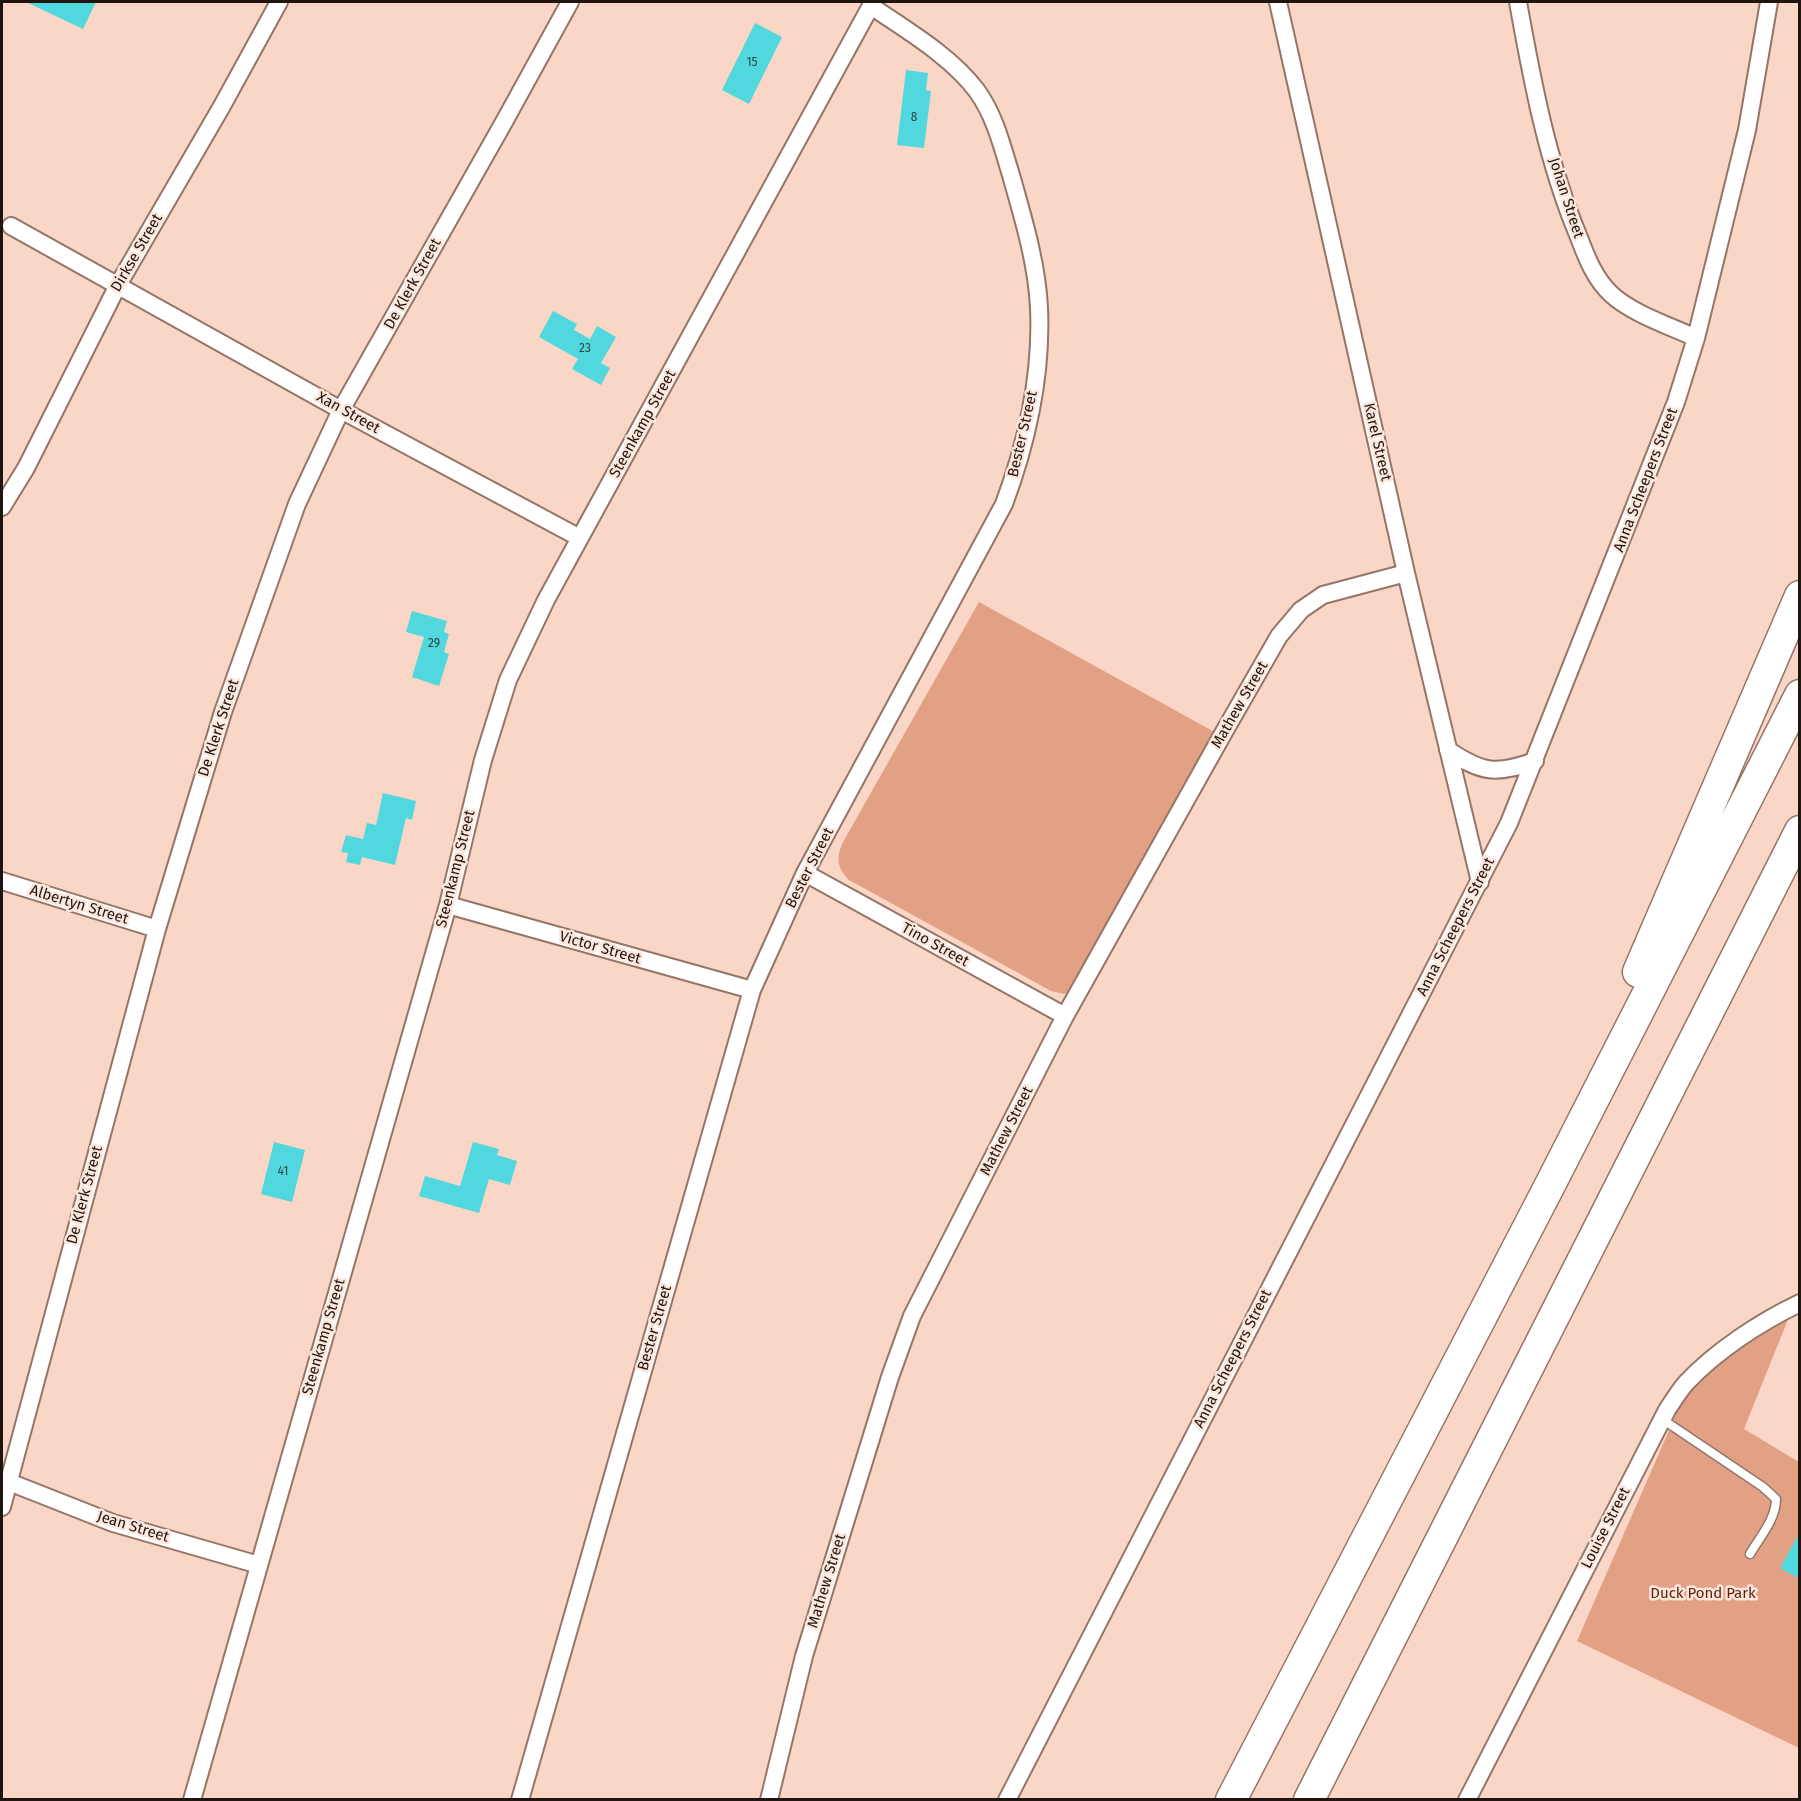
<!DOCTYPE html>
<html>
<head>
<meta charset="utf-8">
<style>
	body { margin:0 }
	#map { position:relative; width:1801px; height:1801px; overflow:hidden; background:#fad6c7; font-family:"Fira Sans",sans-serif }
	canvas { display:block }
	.frame { position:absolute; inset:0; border:3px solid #20140f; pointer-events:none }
</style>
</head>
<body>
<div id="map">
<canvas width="1801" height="1801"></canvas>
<div class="frame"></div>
</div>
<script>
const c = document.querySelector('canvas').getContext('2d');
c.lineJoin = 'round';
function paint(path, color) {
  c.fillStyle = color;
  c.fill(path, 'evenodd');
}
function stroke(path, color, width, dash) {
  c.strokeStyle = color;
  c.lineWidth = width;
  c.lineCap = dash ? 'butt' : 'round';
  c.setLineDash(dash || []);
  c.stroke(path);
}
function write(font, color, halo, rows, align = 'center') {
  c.font = font + ' "Fira Sans",sans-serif';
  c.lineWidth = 5;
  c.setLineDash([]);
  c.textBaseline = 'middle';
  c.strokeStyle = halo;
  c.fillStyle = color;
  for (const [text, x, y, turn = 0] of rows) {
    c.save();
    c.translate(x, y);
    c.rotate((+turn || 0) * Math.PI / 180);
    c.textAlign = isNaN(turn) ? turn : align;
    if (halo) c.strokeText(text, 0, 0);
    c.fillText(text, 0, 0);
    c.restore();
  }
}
paint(new Path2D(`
	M979,602L1218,734L1073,989L1064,994L1051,991L849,880C837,868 836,857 843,842Z
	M1791,1312L1744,1429L1799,1462V1748L1577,1641L1688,1387Z`), '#e2a084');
paint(new Path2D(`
	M26,2H96L83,29Z
	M755,23L782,37L749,104L722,90Z
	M906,70L928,73L926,90L931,91L924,148L897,145Z
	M553,311L577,324L574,330L590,339L597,326L616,337L601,363L610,368L601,385L572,369L578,359L539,337Z
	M412,611L447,621L444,632L449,634L444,652L449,654L439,686L412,677L424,637L406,632Z
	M383,793L416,801L412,820L406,818L395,865L362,857L360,865L346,862L348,853L341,852L346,835L363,839L367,823L376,825Z
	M274,1142L305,1150L292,1202L261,1194Z
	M473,1142L499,1149L497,1155L517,1161L510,1185L489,1179L479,1213L419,1196L425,1176L460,1186Z
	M1800,1532V1579L1780,1568Z`), '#51d8de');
const lane = new Path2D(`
	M1662,1419L1763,1487L1776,1499C1776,1519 1760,1537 1750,1554`);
const street = new Path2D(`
	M1278,2L1406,573L1480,882
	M1518,2C1532,80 1547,161 1578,235C1586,256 1594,278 1611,294C1631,313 1670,326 1696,338
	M11,226L341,410L580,538
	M2,507L26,468L118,285L222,106L279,2
	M1448,750C1482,773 1496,775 1535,761
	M805,873L1065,1016
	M2,881L157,929
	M448,905L752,990
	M9,1482L113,1523L259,1565
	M2,1507L157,929L223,712L297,504L341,410L504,122L570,2
	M192,1800L448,905L483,760L508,680L546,600L873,2
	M520,1800L752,990L805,873L1004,504C1027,442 1042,374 1039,308C1037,263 1023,218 1011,175C1002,146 995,116 977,91C951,56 906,30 871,6
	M769,1800L804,1656L890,1377L912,1316L1065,1016L1224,732L1279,636L1301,610L1323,595L1406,573
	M1007,1800L1509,823L1676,402L1696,338L1747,130L1769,2
	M1467,1800L1667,1410C1673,1401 1679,1391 1686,1383C1716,1351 1760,1322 1800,1303`);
const highway = new Path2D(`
	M1638,972L1800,596
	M1231,1800L1551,1183L1800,695
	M1309,1800L1800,831`);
stroke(lane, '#957567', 11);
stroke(street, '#957567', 20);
stroke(highway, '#957567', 33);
stroke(lane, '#fff', 8);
stroke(street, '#fff', 16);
stroke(highway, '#fff', 30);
write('12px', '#2c4543', null, [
	["15",752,63],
	["8",914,118],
	["23",585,349],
	["29",434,644],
	["41",283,1172]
]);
write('15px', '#20140f', '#fde7dd', [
	["Johan Street",1566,198,72],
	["Dirkse Street",137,253,-60],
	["De Klerk Street",413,284,-61],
	["Xan Street",348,413,29],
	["Steenkamp Street",643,424,-61],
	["Bester Street",1023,434,-77],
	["Karel Street",1377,442,77],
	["Anna Scheepers Street",1646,480,-69],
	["Mathew Street",1240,705,-60],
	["De Klerk Street",219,728,-72],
	["Bester Street",810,868,-63],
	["Steenkamp Street",456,869,-76],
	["Albertyn Street",79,905,17],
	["Anna Scheepers Street",1456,927,-63],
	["Tino Street",935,945,29],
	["Victor Street",600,948,16],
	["Mathew Street",1007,1131,-63],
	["De Klerk Street",85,1195,-75],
	["Bester Street",655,1328,-74],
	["Steenkamp Street",324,1337,-74],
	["Anna Scheepers Street",1233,1359,-63],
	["Jean Street",133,1527,17],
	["Louise Street",1606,1528,-63],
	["Mathew Street",827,1581,-73]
]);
write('15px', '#5a2509', '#fde7dd', [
	["Duck Pond Park",1703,1594]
]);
</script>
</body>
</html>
